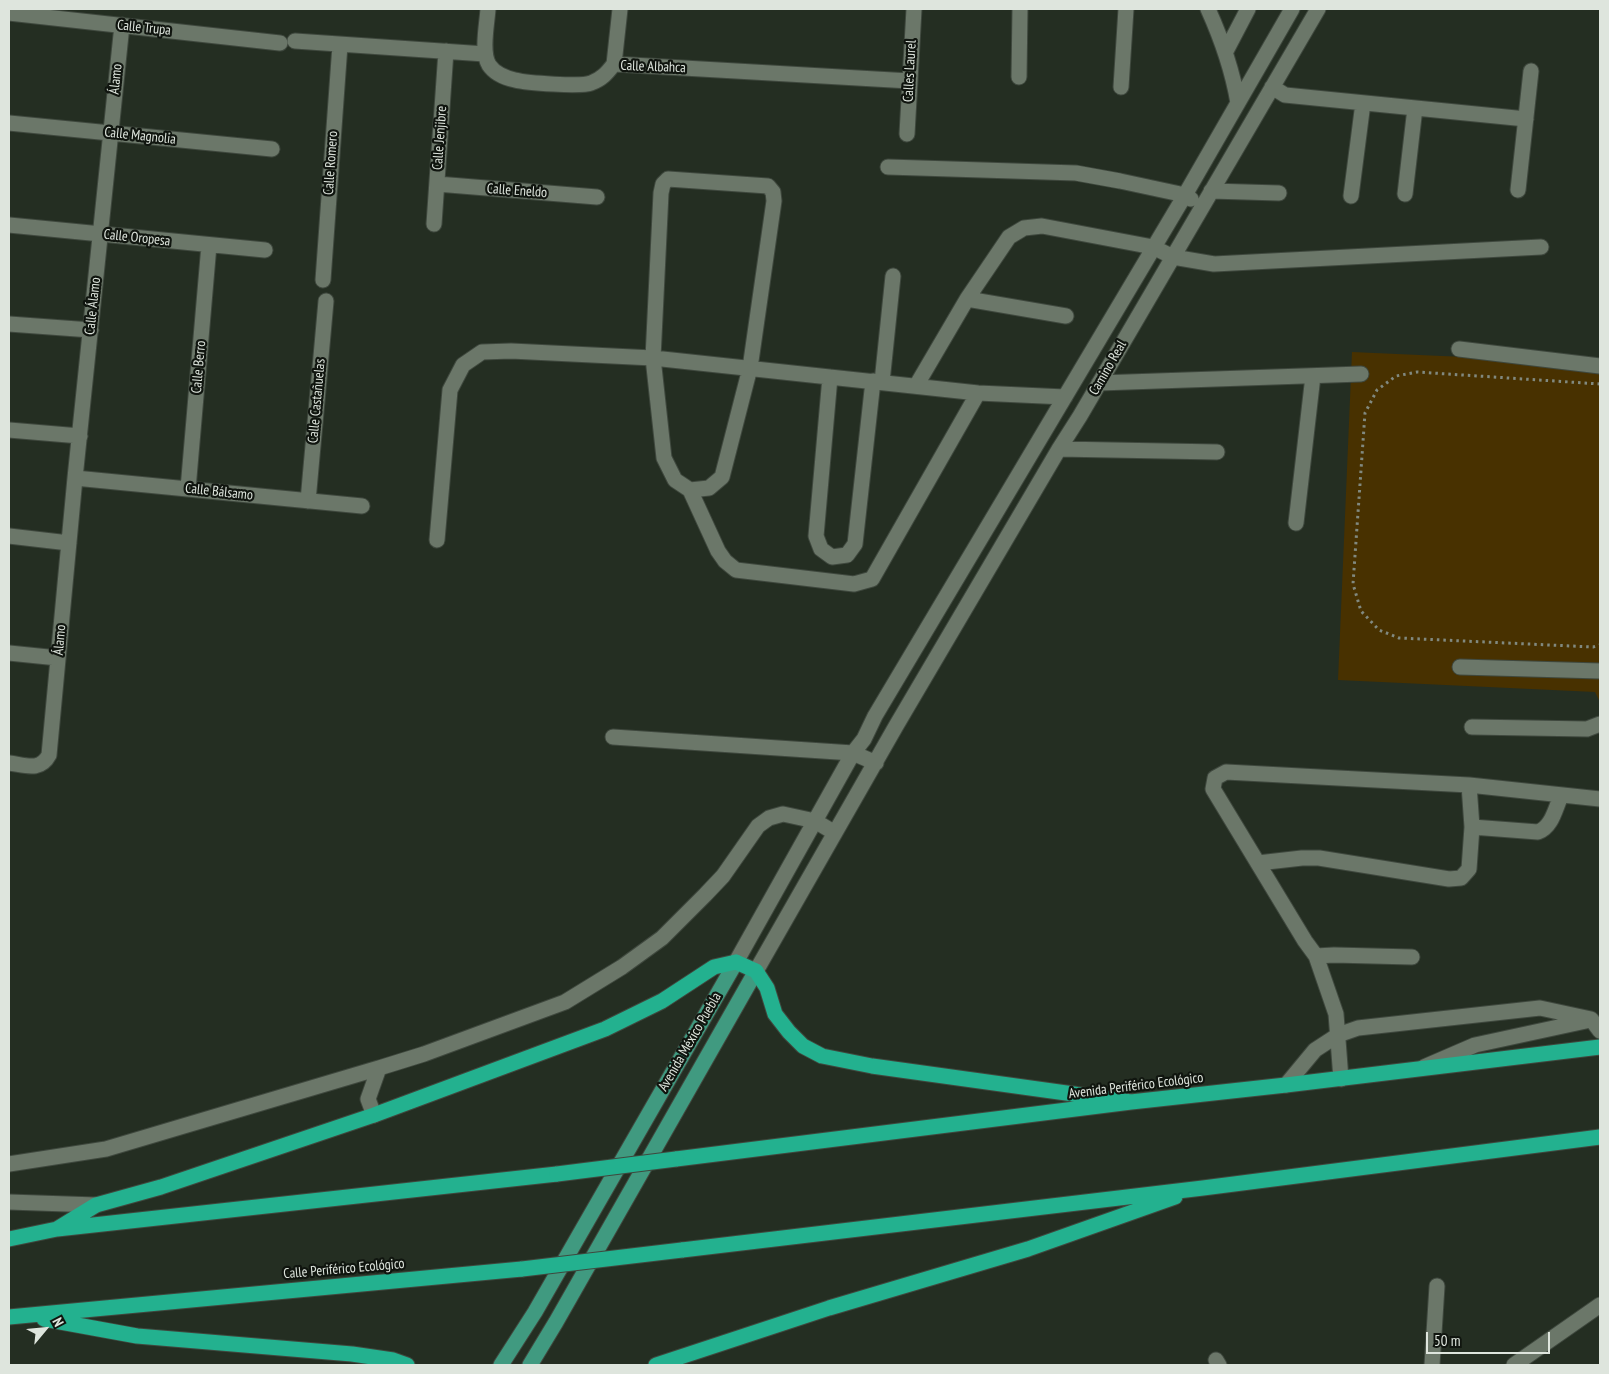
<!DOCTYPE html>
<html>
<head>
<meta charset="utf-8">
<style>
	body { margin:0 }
	#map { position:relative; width:1609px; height:1374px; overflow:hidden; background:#242e22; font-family:"PT Sans Narrow",sans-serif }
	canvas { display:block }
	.frame { position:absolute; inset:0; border:10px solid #dee5dd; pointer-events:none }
	.north { position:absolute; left:20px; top:1304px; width:50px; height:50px; -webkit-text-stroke:4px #10150f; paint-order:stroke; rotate:62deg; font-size:14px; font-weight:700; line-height:20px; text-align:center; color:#dee5dd }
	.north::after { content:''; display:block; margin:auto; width:18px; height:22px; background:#dee5dd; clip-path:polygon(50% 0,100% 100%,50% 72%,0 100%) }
	.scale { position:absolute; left:1426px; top:1332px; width:124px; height:22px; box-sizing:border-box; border:2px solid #dee5dd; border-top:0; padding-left:6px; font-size:15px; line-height:18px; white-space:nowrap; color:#dee5dd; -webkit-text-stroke:4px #10150f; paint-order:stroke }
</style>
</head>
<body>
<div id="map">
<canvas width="1609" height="1374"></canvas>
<div class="frame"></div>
<div class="north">N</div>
<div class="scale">50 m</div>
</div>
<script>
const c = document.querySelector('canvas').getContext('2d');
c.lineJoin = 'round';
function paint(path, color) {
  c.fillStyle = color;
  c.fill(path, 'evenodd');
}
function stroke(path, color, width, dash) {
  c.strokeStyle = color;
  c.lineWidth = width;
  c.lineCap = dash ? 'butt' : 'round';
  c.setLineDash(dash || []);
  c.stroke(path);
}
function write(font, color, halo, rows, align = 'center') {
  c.font = font + ' "PT Sans Narrow",sans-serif';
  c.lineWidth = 4.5;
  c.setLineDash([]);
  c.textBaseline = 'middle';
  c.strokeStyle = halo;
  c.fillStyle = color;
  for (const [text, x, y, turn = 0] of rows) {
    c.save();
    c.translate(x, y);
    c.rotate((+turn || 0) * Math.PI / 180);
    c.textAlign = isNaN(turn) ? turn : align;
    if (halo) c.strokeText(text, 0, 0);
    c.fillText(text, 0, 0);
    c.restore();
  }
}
paint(new Path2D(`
	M1352,352L1600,363V702L1595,692L1338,680Z`), '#483100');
const minor = new Path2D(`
	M488,9C487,24 481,52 489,65C495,74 506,78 515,80C527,83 581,87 591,83C602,79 607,73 614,64
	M1208,9C1222,40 1232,68 1238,103
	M9,13L280,43
	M295,41L485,54
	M1226,51L1248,9
	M614,64L910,81
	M614,64L620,9
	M1019,77L1020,9
	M1121,87L1126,9
	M1272,87L1285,95L1526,119
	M9,123L272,149
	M907,134L914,9
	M888,167L1076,173L1120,181L1185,195L1191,199
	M668,179L768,186L773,192L774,201L750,368L722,477L709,488L690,490L675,480L664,458L653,358L661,193L663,184Z
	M437,184L597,197
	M1518,190L1531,71
	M1211,191L1279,193
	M1405,194L1415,108
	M1351,196L1363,103
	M434,224L446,51
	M9,225L265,250
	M323,280L340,45
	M967,299L1009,237L1024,228L1042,226L1153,247L1173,257L1214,264L1541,247
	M9,324L91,330
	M1459,349L1600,366
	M830,377L816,536L821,549L832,557L847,555L855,544L873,381
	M882,382L893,276
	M1099,383L1361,374
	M916,386L967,299L1066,316
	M9,430L80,436
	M1059,449L1217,452
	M75,478L362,506
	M188,489L209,245
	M690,490L718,551L725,561L736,570L854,584L872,579L978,393
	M308,501L326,301
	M1296,523L1313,376
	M9,536L69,543
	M437,540L450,390L463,365L482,352L511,351L653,358L978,393L1065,397
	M9,653L58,658
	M1460,667L1600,671
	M1472,727L1587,729L1600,724
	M613,737L853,753L876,763
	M9,763C25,765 40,772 49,755L75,478L122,25
	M1472,827L1538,832C1552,827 1555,809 1561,796
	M1258,863L1302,858H1319L1449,879L1461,878L1469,869L1472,827L1469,785
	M1316,956L1336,1014L1341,1079
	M1412,957L1334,955L1316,956L1305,941L1213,789L1215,778L1226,772L1469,785L1600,799
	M736,962L853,753L864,739L875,716L1185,195L1292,9
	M756,971L896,726L1059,449L1080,416L1318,9
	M1424,1067L1475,1045L1586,1021
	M1286,1085L1315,1050L1338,1035L1358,1028L1540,1008L1591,1019L1600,1031
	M374,1115L368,1099L379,1068L424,1054L565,1002L622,967L662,938L705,895L723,876L758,826L769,818L783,814L815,821L835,833
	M9,1164L106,1149L379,1068
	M9,1202L96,1205
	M1216,1360L1219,1365
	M1432,1365L1437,1286
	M1514,1365L1600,1305`);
const major = new Path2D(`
	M501,1365L535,1312L736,962
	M530,1365L556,1322L756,971`);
const highway = new Path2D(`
	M676,1159L1131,1102L1286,1085L1600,1047
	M57,1229L96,1205L161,1187L374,1115L605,1029L662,1001L714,967L736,962L756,971L767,988L775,1014L789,1032L803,1046L822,1056L872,1066L1131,1102
	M9,1239L57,1229L557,1174
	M682,1250L1203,1188L1600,1137
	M9,1317L522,1269
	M44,1319L137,1336L352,1354L393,1360L407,1365
	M656,1365L829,1308L1028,1249L1175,1197`);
stroke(minor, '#3f483e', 17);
stroke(major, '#3f483e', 17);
stroke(highway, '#3f483e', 17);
stroke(new Path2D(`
	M1600,384L1417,372L1396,376L1377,390L1365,413L1353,584L1361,611L1379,630L1399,638L1593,647L1600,645`), '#81897f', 3, [2.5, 4]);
stroke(minor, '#6b7769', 15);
stroke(major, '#409a80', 15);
stroke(highway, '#23b18f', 15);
const highwayBridge = new Path2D(`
	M557,1174L676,1159
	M522,1269L682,1250`);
stroke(highwayBridge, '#3f483e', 17, []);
stroke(highwayBridge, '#23b18f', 15);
write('14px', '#dee5dd', '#10150f', [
	["Calle Trupa",144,28,6],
	["Calle Albahca",653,67,2],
	["Calles Laurel",910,71,-87],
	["Álamo",116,79,-84],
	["Calle Magnolia",140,136,6],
	["Calle Jenjibre",440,138,-86],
	["Calle Romero",331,163,-86],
	["Calle Eneldo",517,191,4],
	["Calle Oropesa",137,238,6],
	["Calle Álamo",93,306,-84],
	["Calle Berro",199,367,-85],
	["Camino Real",1108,368,-60],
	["Calle Castañuelas",317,401,-85],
	["Calle Bálsamo",219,492,6],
	["Álamo",60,640,-85],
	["Avenida México Puebla",690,1042,-60],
	["Avenida Periférico Ecológico",1136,1086,-7],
	["Calle Periférico Ecológico",344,1269,-5]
]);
</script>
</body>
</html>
